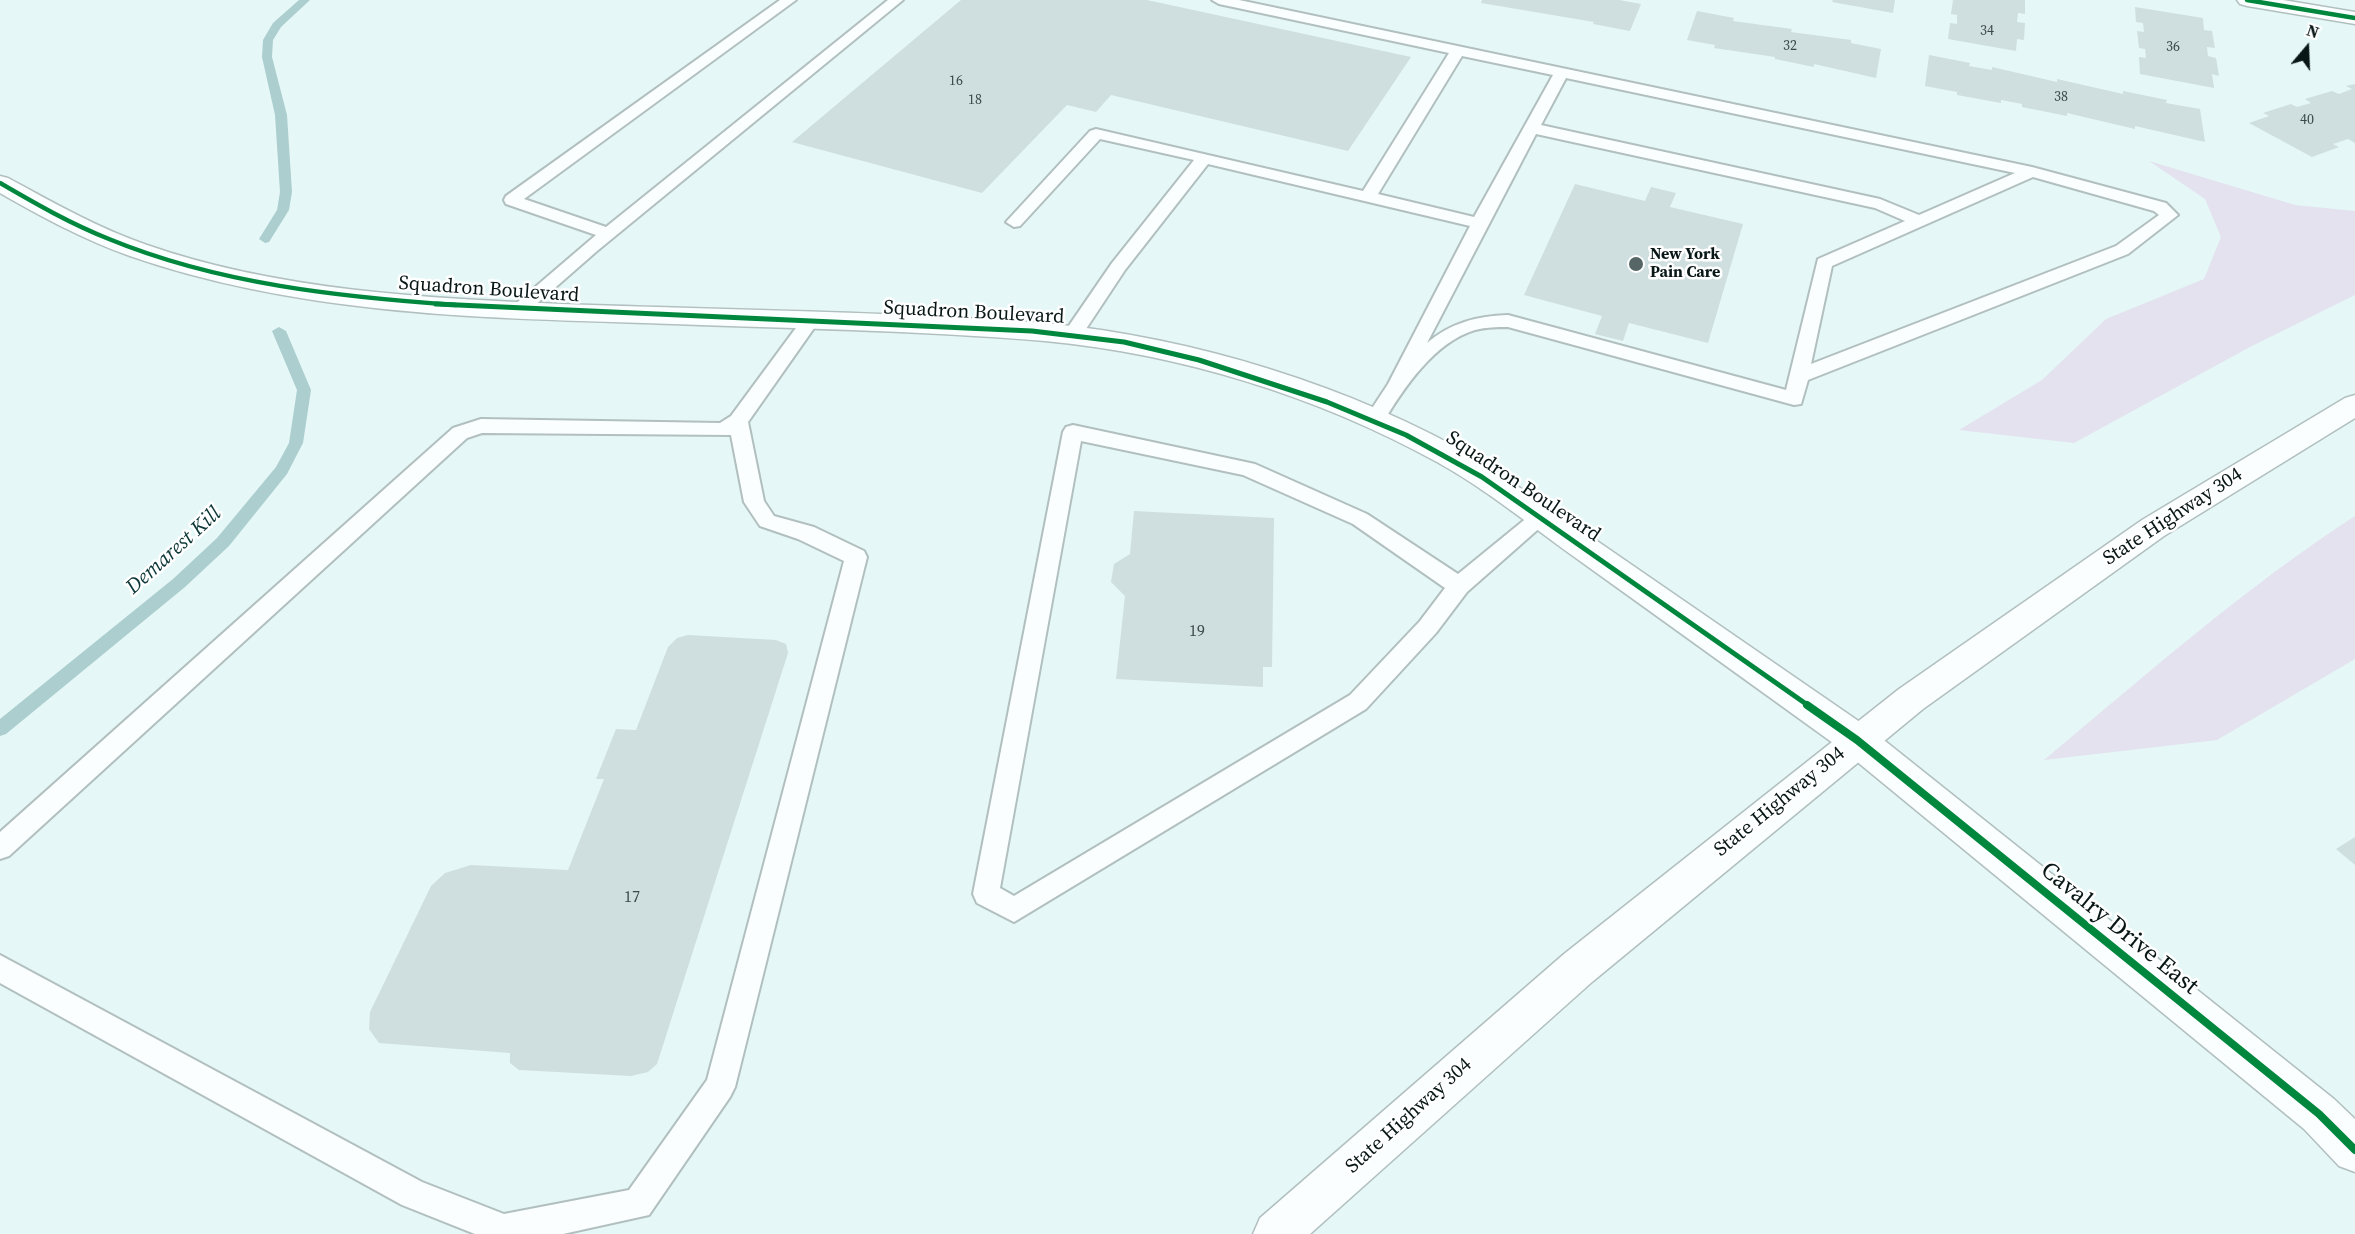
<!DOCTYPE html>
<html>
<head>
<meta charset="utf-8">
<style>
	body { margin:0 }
	#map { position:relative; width:2355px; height:1234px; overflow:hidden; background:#e6f7f7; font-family:"Source Serif 4",serif }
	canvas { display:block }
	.north { position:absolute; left:2277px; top:18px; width:60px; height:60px; -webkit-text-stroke:4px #fff; paint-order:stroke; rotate:19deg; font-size:16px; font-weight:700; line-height:24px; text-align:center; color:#081616 }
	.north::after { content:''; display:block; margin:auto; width:21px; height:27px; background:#081616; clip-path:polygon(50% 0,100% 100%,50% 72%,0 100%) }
</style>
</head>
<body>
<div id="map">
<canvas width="2355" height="1234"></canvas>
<div class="north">N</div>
</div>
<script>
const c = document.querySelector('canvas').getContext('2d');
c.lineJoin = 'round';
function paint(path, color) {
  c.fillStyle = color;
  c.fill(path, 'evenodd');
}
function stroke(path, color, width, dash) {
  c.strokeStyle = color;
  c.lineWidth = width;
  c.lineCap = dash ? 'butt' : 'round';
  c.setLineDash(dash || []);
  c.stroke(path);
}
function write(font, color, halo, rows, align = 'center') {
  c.font = font + ' "Source Serif 4",serif';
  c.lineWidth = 5;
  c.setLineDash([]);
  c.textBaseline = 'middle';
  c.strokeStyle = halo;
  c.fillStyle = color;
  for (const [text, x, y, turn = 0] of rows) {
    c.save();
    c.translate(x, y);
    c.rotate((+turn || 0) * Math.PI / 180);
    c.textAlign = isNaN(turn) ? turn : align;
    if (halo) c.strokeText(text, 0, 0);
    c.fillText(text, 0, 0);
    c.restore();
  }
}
paint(new Path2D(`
	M2149,161L2295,205L2355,211V295L2250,347L2074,443L1959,430L2042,380L2106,319L2204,279L2221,237L2205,199Z
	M2355,516V659L2217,740L2044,760C2145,676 2245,587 2355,516Z`), '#e3e2ee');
paint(new Path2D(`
	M299,0H310L281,27L273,40L272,57L287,115L292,192L289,210L269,242L265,243L259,239L277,210L280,192L275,115L262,57L263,40L273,23Z
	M279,327L286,331L311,390L303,443L287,474L229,546L185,587L6,734L0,736V719L173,579L217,538L276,467L289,443L297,390L272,331Z`), '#accece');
paint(new Path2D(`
	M961,0H1147L1411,57L1348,151L1111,95L1096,112L1067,105L982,193L792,142Z
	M1482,0H1619L1641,4L1630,31L1593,24L1594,22L1481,3Z
	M1833,0H1895L1893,13L1832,2Z
	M1953,0H2025V14L2018,13L2017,22L2025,23L2024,40L2017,39L2016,51L1948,39L1950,23L1957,24V15L1951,14Z
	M2135,7L2203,18L2204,30L2212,31L2215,48L2207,47L2208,56L2216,58L2219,76L2212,74L2214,88L2140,74L2139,57L2146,58L2145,49L2139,48L2137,31L2144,32L2143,23L2136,22Z
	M1697,11L1734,18L1733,21L1792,29L1791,32L1851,40V43L1881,49L1876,78L1814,64V67L1775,59V57L1714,48L1715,45L1687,40Z
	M1929,55L1970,63L1969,66L1992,70V67L2057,82V79L2123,94V91L2167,100L2166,103L2200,109L2205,142L2135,126V129L2067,113V116L2022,107V104L2001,100V103L1957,95V92L1925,86Z
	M2355,84V143L2348,139L2333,144L2339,147L2312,157L2249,123L2269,116L2263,113L2291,104L2297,107L2311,103L2305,99L2332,91L2339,94L2352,89L2346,86Z
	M1575,184L1645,201L1651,187L1676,193L1670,207L1743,224L1708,343L1629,323L1623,341L1595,334L1602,316L1524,295Z
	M1134,511L1274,518L1272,667H1263V687L1116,679L1125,596L1111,582L1114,564L1130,554Z
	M688,635L776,640L786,644L788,653L657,1064L648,1072L631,1076L519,1070L510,1063V1053L379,1043L369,1029L370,1012L431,886L445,873L471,865L568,870L604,779H596L616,729L636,730L668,647L677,638Z
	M2355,837V865L2336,849Z`), '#cfdfdf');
const lane = new Path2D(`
	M780,0H796L524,199L606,227L888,0H903L597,251L525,314H513L510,310L513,306L596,235L506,204L504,200L506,196Z
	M1212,0H1239L2032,167L2166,203L2178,215L2128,254L1808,380L1801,404L1794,405L1508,327C1497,327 1486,327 1475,330C1434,342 1403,389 1382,424H1368L1365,419L1388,384L1470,226L1208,164L1125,270L1080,338H1066L1064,334L1066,330L1112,263L1194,160L1100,139L1020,226L1014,227L1006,222L1090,131L1096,129L1363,191L1449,53L1219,4ZM1462,56L1553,75L1474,217L1378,194ZM1566,78L2015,173L1919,215L1880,199L1541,125ZM1536,134L1875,208L1905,221L1818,259L1786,390L1508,315C1476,316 1451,323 1427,343ZM2033,177L2154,211L2159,215L2116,246L1811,364L1832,266Z
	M810,315L819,321L748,422L764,501L774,516L814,527L864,551L867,557L735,1087L730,1097L649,1215L563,1234H475L402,1205L0,983V955L422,1182L504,1214L629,1190L707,1080L844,561L798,539L760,526L744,502L731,435L482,433L467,438L9,856L0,859V832L453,428L481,419L720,423L731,416L804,317Z
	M1073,425L1255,464L1367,514L1458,574L1534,512L1541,509L1548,512L1552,517L1467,592L1436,633L1366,709L1014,922L977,903L973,894L1063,432L1066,427ZM1081,441L1243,475L1353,524L1445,588L1420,621L1350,695L1014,896L1000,888Z`);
const street = new Path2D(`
	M2237,0H2283L2355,12V24L2247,6L2240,4Z
	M1857,725L1870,729L2334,1099L2355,1119V1172L2339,1166L2304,1129L1844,751L1839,740L1844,729Z`);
const secondary = new Path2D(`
	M0,176L8,178C54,203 98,228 147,245C279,291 424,298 562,304C723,310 885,311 1045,323C1195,338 1350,385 1481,461L1870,729L1875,740L1870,751L1857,755L1844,751C1756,687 1668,624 1580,561C1533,528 1488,490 1437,462C1317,396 1181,354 1045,341C912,330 777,328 644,323C472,318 294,313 130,256C84,240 42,217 0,193Z`);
const primary = new Path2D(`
	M2355,395V418L2164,536L1923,709L1592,982L1310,1234H1253L1260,1218L1564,954L1899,689L2142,520L2345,398Z`);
stroke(lane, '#b1bfbf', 4);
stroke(street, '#b1bfbf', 3);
stroke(secondary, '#b1bfbf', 3);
stroke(primary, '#b1bfbf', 3);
paint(lane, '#fbfefe');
paint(street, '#fbfefe');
paint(secondary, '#fbfefe');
paint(primary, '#fbfefe');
stroke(new Path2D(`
	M2247,0L2355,18
	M0,183C36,204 71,224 109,239C218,284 340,297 456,305`), '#00873e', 4.5);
stroke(new Path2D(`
	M436,304L1032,331L1124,342L1199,360L1327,402L1406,435L1482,477L1809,706`), '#00873e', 5);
stroke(new Path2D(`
	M1807,705L1857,740L2319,1114L2355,1150`), '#00873e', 8);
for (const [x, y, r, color] of [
	[1636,264,8,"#566565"]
]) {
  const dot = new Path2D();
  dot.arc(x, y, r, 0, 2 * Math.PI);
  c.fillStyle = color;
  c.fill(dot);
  stroke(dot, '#fff', 2);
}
write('14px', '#3b4949', null, [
	["34",1987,31],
	["32",1790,46],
	["36",2173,47],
	["16",956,81],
	["38",2061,97],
	["18",975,100],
	["40",2307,120]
]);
write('bold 16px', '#081616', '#fff', [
	["New York",1650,255],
	["Pain Care",1650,273]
], 'left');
write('16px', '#3b4949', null, [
	["19",1197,632],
	["17",632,898]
]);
write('20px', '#081616', '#fff', [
	["Squadron Boulevard",489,290,4],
	["Squadron Boulevard",974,313,3],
	["Squadron Boulevard",1523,487,34],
	["State Highway 304",2173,517,-33],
	["State Highway 304",1780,802,-39],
	["State Highway 304",1409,1116,-42]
]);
write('italic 21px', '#0c3636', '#fff', [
	["Demarest Kill",174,551,-42]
]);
write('24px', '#081616', '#fff', [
	["Cavalry Drive East",2119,929,39]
]);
</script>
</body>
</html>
